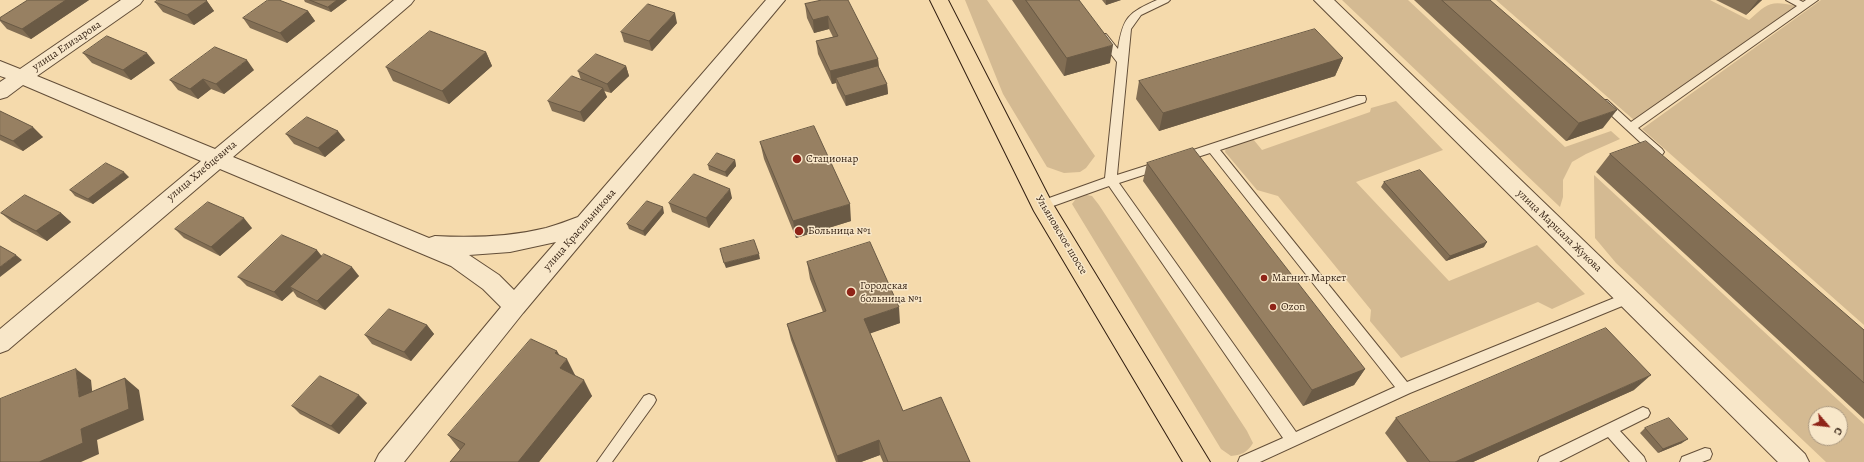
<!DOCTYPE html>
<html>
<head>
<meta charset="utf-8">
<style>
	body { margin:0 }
	#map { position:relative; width:1864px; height:462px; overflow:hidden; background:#f5daac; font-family:Alegreya,serif }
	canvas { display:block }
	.north { position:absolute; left:1808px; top:406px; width:40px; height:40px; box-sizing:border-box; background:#f8e7c9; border:1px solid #a9977f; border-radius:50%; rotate:118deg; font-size:11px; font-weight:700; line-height:16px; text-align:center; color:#321f11 }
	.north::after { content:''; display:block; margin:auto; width:14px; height:18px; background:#8f2418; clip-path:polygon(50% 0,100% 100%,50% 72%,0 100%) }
</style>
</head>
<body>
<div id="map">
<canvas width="1864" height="462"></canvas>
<div class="north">С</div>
</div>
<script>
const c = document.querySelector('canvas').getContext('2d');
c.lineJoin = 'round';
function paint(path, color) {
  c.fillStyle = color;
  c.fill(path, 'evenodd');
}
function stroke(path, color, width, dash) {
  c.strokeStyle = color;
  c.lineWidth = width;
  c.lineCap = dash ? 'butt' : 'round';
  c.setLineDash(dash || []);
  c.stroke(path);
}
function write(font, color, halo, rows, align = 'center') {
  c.font = font + ' Alegreya,serif';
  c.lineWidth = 3;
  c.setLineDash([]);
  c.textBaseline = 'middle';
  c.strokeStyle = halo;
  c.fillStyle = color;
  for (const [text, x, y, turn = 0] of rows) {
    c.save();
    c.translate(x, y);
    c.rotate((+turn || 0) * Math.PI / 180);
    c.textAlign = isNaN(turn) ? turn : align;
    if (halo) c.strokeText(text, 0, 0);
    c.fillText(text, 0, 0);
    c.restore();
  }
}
paint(new Path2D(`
	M965,0H987L1095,156L1086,168L1080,172L1064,173L1047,167L1003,94Z
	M1342,0H1408L1565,147L1611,131L1620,139L1586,154L1572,162L1563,180V197L1560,207Z
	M1496,0H1710L1749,20C1768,3 1770,0 1796,6L1634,120Z
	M1821,0H1864V325L1642,129Z
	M1396,101L1443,150L1356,182L1449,281L1537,245L1585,294L1552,309L1538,302L1401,358L1370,321L1371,310L1278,196L1257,190L1225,152L1226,148L1253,139L1262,150L1370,112L1371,108Z
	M1594,175L1864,424V462H1826L1616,263L1595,238ZM1816,414H1840V438H1816Z
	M1082,194L1092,196L1099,205L1247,431L1253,443C1247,453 1241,455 1231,456L1221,449L1072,204L1078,196Z`), '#d4ba92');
const lane = new Path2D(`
	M1157,0H1170L1168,2L1141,15L1131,29L1117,175L1161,161L1165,162L1167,165L1165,168L1119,183L1296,432L1395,387L1210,153L1182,162L1178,161L1176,158L1178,155L1357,96H1365L1366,99L1365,102L1220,150L1407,382L1624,294L1628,293L1632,294L1634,298L1632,302L1410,393L1260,462H1238L1240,457L1283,438L1109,186L1042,210L1038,208L1036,205L1038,202L1105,178L1117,62L1097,36L1098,34H1106L1118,49C1123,17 1128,13 1157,0Z
	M1786,0H1799L1803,2L1806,0H1818L1638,128L1662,149L1664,152L1662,155H1654L1598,103L1599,100H1607L1631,122L1797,6Z
	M649,394L654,396L656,400L654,404L612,462H597L644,396Z
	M1643,407L1648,409L1650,413L1648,417L1620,431L1644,457L1646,462H1630L1608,437L1559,462H1538L1540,457Z
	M1705,448L1710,449L1712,454L1710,459L1702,462H1680L1682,457Z`);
const street = new Path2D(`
	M121,0H143L140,4L37,76L215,149L394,0H414L411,4L233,157L429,238L435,236C472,238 509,237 546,228C557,225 567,221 578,217L766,0H785L523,313L404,462H375L379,454L501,307L483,289L451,266L220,169L8,350L0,353V329L201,161L23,85L7,97L0,99V82L6,78L0,76V61L20,69ZM556,242L514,290L499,275L469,255L510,252Z
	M1314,0H1334L1805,454L1809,462H1778Z`);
const primary = new Path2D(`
	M930,0H948L1051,201L1210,462H1183L1034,211Z`);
stroke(lane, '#634e38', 2);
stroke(street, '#634e38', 2);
stroke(primary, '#321f11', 2);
paint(lane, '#f8e7c9');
paint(street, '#f8e7c9');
paint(primary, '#f5daac');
paint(new Path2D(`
	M28,0H89L31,39L7,29L0,21V18Z
	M304,0H347L331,12L305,2Z
	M822,0L878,59L879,68L887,84L888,94L846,106L837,88L836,83L832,84L818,54L816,41L833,37L829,29L814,33L807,18L805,4Z
	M1012,0H1079L1110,63L1064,76Z
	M1102,0H1121L1106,5Z
	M1414,0H1490L1603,128L1566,141Z
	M1716,0H1762L1746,15Z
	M207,1L214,11L194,25L163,12L155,2Z
	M308,11L315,21L287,43L250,28L243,18Z
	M677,23L652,51L624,42L621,32Z
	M486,52L492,66L449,104L393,81L386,67Z
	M83,53L155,63L131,80L92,63Z
	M1343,58L1335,76L1159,131L1136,99L1139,81Z
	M626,66L629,76L611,93L604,91L607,97L584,122L552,111L548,101L581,80L578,71Z
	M254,70L224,94L211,89L198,99L178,90L170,80Z
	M0,111L43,137L23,151L0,140Z
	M286,134L345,140L325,157L294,144Z
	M760,142L851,221L796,238L764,159Z
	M1610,154L1864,330V419L1596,172Z
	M735,160L736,166L727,177L709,170L708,165Z
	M1147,163L1365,369L1354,385L1303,406L1143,181Z
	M129,177L93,204L75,196L70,190Z
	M1384,182L1484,247L1446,261L1381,187Z
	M732,198L709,228L672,212L669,203Z
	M1,213H61L71,222L47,241L12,222Z
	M664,213L645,236L629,229L627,224Z
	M252,228L220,256L184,238L175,229Z
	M322,256L359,276L325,310L297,297L293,291L282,301L247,286L238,277Z
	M807,262L900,323L870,333L903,411L970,462H883L880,455L861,462H836L791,340L787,324L823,312L810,279Z
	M427,325L434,334L411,361L372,344L365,335Z
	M559,356L575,375V376L592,396L539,462H450L460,450L448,435Z
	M1634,390L1473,462H1407L1385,433L1396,418Z
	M367,403L339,434L300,414L292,406Z
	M1645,428L1682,443L1658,453L1640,433Z`), '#826e54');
paint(new Path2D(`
	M66,0H89L31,39L22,29Z
	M337,0H347L331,12L328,7Z
	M1106,0H1121L1106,5Z
	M1758,0H1762L1746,15Z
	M207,1L214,11L194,25L187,15Z
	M308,11L315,21L287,43L280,33Z
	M675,13L677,23L652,51L649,41Z
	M828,16L829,29L814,33L813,20Z
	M1113,45L1110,63L1064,76L1067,58Z
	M486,52L492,66L449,104L442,91Z
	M147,53L155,63L131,80L123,70Z
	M1343,58L1335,76L1159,131L1163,113Z
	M878,59L879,72L836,78V83L832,84L830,71Z
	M247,60L254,70L224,94L216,84Z
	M626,66L629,76L611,93L607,84Z
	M203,79L211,89L198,99L190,89Z
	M887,84L888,94L846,106L845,96Z
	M603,88L607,97L584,122L580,112Z
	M1617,110L1603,128L1566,141L1579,123Z
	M33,127L43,137L23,151L13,141Z
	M338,131L345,140L325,157L318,148Z
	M735,160L736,166L727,177L725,172Z
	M124,172L129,177L93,204L88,199Z
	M730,189L732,198L709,228L706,218Z
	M850,204L851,221L796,238L793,221Z
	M663,207L664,213L645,236L643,231Z
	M61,213L71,222L47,241L36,231Z
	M244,218L252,228L220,256L211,247Z
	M1487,242L1484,247L1446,261L1450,256Z
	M317,250L324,259L290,287L293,291L282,301L274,292Z
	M759,254L760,259L726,268L724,263Z
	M16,255L22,260L0,277V267Z
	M352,267L359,276L325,310L317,301Z
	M899,307L900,323L866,335L864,319Z
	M427,325L434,334L411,361L404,352Z
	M557,351L564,363L567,359L575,375L568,384L560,368L555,353Z
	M76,369L91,380L94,409L79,397Z
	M1365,369L1354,385L1303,406L1312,390Z
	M1651,375L1634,390L1473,462H1455Z
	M125,378L139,390L144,420L97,440L99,454L81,462H39L81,429Z
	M584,380L592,396L539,462H518Z
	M359,395L367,403L339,434L331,426Z
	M1688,439L1682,443L1658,453L1663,449Z
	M879,440L880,455L861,462H838L837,456Z`), '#6a5a45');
const building = new Path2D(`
	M28,0H66L22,29L0,20V18Z
	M158,0H206L207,1L187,15L155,2Z
	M268,0H279L308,11L280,33L243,18Z
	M310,0H337L328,7Z
	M822,0H848L878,59L830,71L816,41L838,36L828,16L813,20L805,4Z
	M1026,0H1079L1113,45L1067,58Z
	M1442,0H1490L1617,110L1579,123Z
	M648,4L675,13L649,41L621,32Z
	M1315,29L1343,58L1163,113L1139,81Z
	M430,31L486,52L442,91L386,67Z
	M107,36L147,53L123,70L83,53Z
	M215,47L247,60L216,84L203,79L190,89L170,80Z
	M596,54L626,66L607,84L578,71Z
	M878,66L887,84L845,96L836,78Z
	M572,76L603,88L580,112L548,101Z
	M0,111L33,127L13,141L0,135Z
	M307,117L338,131L318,148L286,134Z
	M814,126L850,204L793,221L760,142Z
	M1646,141L1864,330V383L1610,154Z
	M1193,148L1365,369L1312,390L1147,163Z
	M717,153L735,160L725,172L708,165Z
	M106,163L124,172L88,199L70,190Z
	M1420,170L1487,242L1450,256L1384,182Z
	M694,174L730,189L706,218L669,203Z
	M25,195L61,213L36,231L1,213Z
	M647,201L663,207L643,231L627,224Z
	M208,202L244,218L211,247L175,229Z
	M282,235L317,250L274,292L238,277Z
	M754,240L759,254L724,263L720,249Z
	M870,242L899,307L864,319L903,411L941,397L970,462H888L879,440L837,456L787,324L826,311L807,262Z
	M0,246L16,255L0,267Z
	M324,254L352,267L317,301L290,287Z
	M389,309L427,325L404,352L365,335Z
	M1606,328L1651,375L1455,462H1430L1396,418Z
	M531,339L557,351L555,353L567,359L560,368L584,380L518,462H450L465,444L448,435Z
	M76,369L79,397L125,378L129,409L81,429L83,443L39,462H0V399Z
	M320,376L359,395L331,426L292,406Z
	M1669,418L1688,439L1663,449L1645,428Z`);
paint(building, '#978062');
stroke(building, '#6a5a45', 1);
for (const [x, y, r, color] of [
	[797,159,5,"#8f2418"],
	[799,231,5,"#8f2418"],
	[1264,278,4,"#8f2418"],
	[851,292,5,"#8f2418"],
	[1273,307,4,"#8f2418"]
]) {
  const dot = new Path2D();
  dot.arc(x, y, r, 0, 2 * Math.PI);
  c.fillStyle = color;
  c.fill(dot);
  stroke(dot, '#f8e7c9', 1.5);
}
write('11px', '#321f11', '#f8e7c9', [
	["улица Елизарова",67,46,-34],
	["улица Хлебцевича",202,171,-40],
	["улица Красильникова",580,230,-49],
	["улица Маршала Жукова",1559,231,44],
	["Ульяновское шоссе",1061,235,59]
]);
write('11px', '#321f11', '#f8e7c9', [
	["Стационар",806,159],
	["Больница №1",808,231],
	["Магнит Маркет",1272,278],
	["Городская",860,286],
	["больница №1",860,299],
	["Ozon",1281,307]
], 'left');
</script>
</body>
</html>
